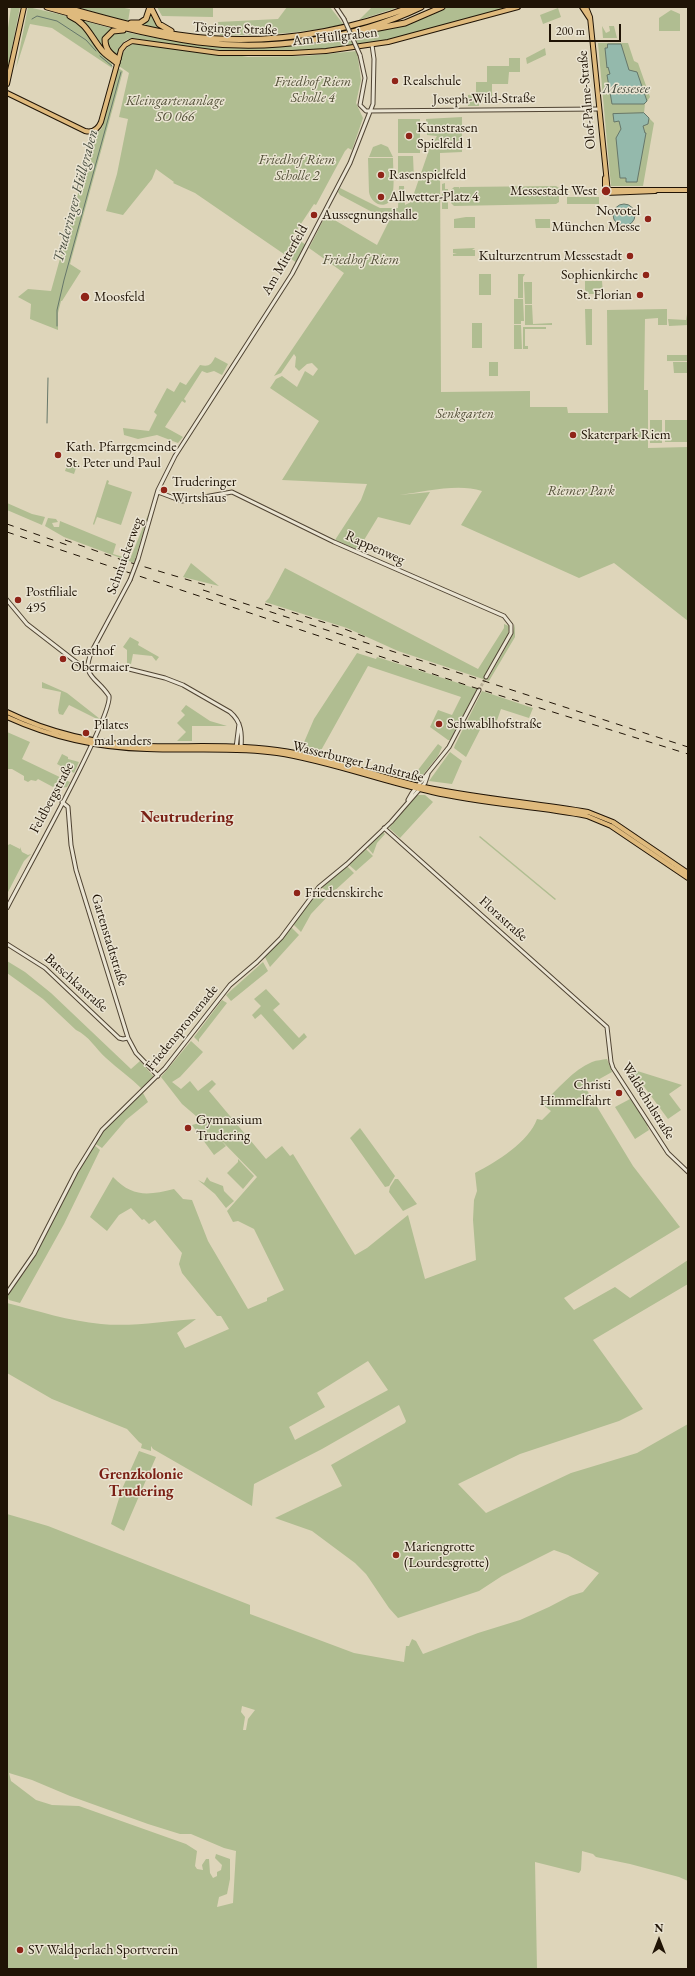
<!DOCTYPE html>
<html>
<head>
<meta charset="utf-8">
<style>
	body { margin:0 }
	#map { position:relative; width:695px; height:1976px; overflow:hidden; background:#ded5ba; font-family:"EB Garamond",serif }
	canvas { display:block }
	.frame { position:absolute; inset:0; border:8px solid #201406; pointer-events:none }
	.north { position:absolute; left:639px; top:1920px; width:40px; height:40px; -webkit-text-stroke:3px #eae4d2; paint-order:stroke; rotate:0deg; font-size:11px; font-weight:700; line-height:16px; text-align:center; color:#201406 }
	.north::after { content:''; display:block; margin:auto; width:14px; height:18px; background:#201406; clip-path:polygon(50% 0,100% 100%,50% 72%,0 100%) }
	.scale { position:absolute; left:549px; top:24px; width:72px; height:18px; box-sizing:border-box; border:2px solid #201406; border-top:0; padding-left:5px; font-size:12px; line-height:14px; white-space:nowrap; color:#201406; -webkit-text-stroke:3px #eae4d2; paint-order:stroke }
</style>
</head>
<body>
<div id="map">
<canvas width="695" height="1976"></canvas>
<div class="frame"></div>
<div class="north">N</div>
<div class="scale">200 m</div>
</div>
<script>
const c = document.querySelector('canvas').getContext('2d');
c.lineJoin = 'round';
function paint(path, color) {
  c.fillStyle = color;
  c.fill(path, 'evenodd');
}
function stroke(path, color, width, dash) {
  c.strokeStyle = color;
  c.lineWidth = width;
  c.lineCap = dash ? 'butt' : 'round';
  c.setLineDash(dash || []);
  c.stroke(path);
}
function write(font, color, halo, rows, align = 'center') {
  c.font = font + ' "EB Garamond",serif';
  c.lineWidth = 3;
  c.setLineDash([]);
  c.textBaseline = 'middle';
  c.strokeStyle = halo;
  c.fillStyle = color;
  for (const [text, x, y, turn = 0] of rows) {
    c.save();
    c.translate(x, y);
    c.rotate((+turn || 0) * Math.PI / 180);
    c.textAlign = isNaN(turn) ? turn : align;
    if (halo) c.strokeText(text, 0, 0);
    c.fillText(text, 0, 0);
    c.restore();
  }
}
paint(new Path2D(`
	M11,7H20L7,73V35Z
	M28,7L63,15L79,22L112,61V68L52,28L30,24L16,68Z
	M76,7H119L130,9L128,22Z
	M157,7H213V17L162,16Z
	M287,7H330L344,25C302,33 262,36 220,35L218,22L278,19Z
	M372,7H399L359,20Z
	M447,7H511C470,18 429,32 388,40C304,57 218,55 134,38C123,39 119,46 116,56L109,50L107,38L113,32L121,31C182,44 243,53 305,44C322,42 338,37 355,34C391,27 413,25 447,7Z
	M558,8L561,17L543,24L540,15Z
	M151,10L157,24L163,30L139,24Z
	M671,10L680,14V31H659V18Z
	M81,20L114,29L105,37L113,58L99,45L90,29Z
	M602,26L606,33L610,31L609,26H614L617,38H603Z
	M139,43L181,50L219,55H236L248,57L305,56L357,51L361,80L356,103L363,118L352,150L348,148L345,151L316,205L314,204L293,236L306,245L297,263L195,193L173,183L174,182L156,169L152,179L123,215L106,211L117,174L128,119L119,117L129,73L119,66C122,54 125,44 139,43Z
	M598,43H628L634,61L638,63L650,97L645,104L644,113L654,123L643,186H611Z
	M545,48L546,55L527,64L526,58Z
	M509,58H520V72H509L508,84H492V98H479V106H468V95L476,94V82H487V66H509Z
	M118,68L123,71L70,264L81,271L62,301H61L58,313V330L30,319L31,304L18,297L28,289L51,291L93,140L95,135L102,128Z
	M462,117V152L440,153L441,392L530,391V407H567L568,413H608L607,310L667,309V325H658V318L645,319L644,390H648V448L688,447V621L614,563L579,578L461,525L482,491C457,483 425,492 399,495L430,492L410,525L378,517L358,550L335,540L361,500L367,484L282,480L319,421L270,388L276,379L282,376L297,387L305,371L313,376L318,369L312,363L307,364L299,371L295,367L296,357L294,354L281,373L274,376L344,273L309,248L326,215L377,245L389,221L340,195L338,192L340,188L380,208H398L399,186H404L405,205L411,202L429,150L437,136L427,135L426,119Z
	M398,119H420V153H398Z
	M381,144L388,147L393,157H369L373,147Z
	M398,156H413L414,179H398Z
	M368,158H393C393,170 395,186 392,196C388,211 371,205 369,192H391H369Z
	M445,183V189H448V209H442V184Z
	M556,186L559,188V202L556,204L454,206L451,203V190L454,187H459L460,189V187Z
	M567,197H599V204H567Z
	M466,217H475V228H454V219Z
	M535,219H550V228H536Z
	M475,248L472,250H475V256H453V254H457L453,253V249Z
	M479,274H491V295H479Z
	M518,274H525L523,277V298H518Z
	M585,281H602L603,294H585Z
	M524,282H532V304H525Z
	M514,299H523L524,321H521V324H514Z
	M525,305H532L533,324L552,323V325H525Z
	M585,309H592V345H586Z
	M687,314L688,325L669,326L668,319L686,320Z
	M472,323H482V348H472Z
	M514,325H521L522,349H514Z
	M523,327H546V329H525V346H528V349H523Z
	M667,355H688V361H667Z
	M215,357L228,364L222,375L214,371L207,373L202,371L184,399L186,401L185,403L182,401L165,427L183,437L178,443L157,435L138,439L124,435L123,428L149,431L157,415L154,412L167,388L174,392L180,382L186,385L200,365C209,367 211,365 215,357Z
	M489,362H498V376H489Z
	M673,362H688V373H674Z
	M650,420H662V443H650Z
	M665,420H688V442H665Z
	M69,459L78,462L74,474L65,471Z
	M107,480L109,481L108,484L132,492L121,525L97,517L94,525L93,524Z
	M7,503L32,514L45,517L42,525L7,510Z
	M150,510L134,563L64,537L45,526L48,518L56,519L58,522L52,523L54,527H59L60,521L116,544L113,554L130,559Z
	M191,563L219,586L183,577Z
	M285,568L478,669L504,628V624L509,626L508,635L484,677L488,679L512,636L515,624V637L489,681L398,651L347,628L265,602L269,598Z
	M130,637L139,642L138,645L159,657L156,661L152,656L133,654L131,664L127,663V650L123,647Z
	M357,653L376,659L377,657L477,689L450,740H448L430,727L438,710L452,715L461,697L368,666L319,754L303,750L302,747L314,719Z
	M42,682L67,693L100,719L99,720L69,705L63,715L59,714L58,710L61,692L42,688Z
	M482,691L533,708L529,718L501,709L495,726L484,722L466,757L454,748L455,745Z
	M186,705L210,721L227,726H192V741H177L186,732L177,723L185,715L181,711Z
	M7,732L30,742L22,759L70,782L67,787L61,788L55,785L53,787L38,779L36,781L31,780L28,782L24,780V776L12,769H8Z
	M438,744L442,747L438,756L418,781L411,779Z
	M450,752L462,761L452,784L429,781Z
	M62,754L68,757V759L79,762L74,773L57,764Z
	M417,795H425L433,802L400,838L389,828Z
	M383,832L385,834L377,843L373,854L367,847Z
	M480,836L556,899L555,900L479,837Z
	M7,843L8,845L10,844L20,849V847L22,852L28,855L31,854L24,861L7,894Z
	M366,849L373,856L356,871L349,865Z
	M347,866L354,873L331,894L321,887Z
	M319,889L328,896L311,914L301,932L293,924Z
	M291,927L299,935L270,967L265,957Z
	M7,961L25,972L51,993L131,1069L140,1061L154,1077L142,1089C131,1078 118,1069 106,1058C96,1049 89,1036 76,1030L43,999L7,973Z
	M263,962L268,971L231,1001L226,995Z
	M266,989L280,1004L273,1010L299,1038L304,1033L307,1037L293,1050L261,1014L255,1019L252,1015L261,1006L254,999Z
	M222,1000L227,1003L199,1039V1042L194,1037Z
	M191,1041L203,1052L180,1077L172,1082L181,1089L190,1081L198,1091L212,1080L216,1084L209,1091L266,1159L282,1146L290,1156L293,1154L355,1255L367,1248L408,1215L425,1279L476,1260L473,1220L474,1200L477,1191L475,1173C496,1162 529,1142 537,1119L542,1120L551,1111L542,1104C558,1089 573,1070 592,1062C597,1060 602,1060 607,1059L612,1072L585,1087L633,1166L680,1227L564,1298L574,1310L615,1287L630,1298L688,1260V1284L593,1340L643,1409L619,1421L520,1454L458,1484L486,1513L571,1473L637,1453L688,1424V1881L679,1877L630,1864L596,1857L593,1854L582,1851L581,1870L579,1873L535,1862L537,1969H7V1514L48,1526L250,1605V1614L354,1653L404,1662L406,1646H409L412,1639L416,1641L423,1654L478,1633L520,1620L549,1607L570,1596L583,1592L599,1573L568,1555L554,1550L502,1576L479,1591L398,1618L389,1608L366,1574L355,1563L312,1531L275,1518L342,1486L331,1465L405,1423L406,1421L399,1405L322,1449L254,1484L252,1506L153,1449L151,1446V1451L141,1448L142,1444L139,1442L127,1429L52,1399L7,1373V1303C38,1311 69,1321 101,1324C132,1327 165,1321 196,1319L177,1333L185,1348L229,1329L221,1316H217L182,1273L179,1264L182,1253L155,1220L149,1224L144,1219L142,1220L131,1208L119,1215L107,1231L90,1217L113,1177C133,1198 149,1195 174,1189L183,1199L192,1200L208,1241L248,1309L267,1301V1298L284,1290L254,1229L238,1221L233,1222L227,1211L257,1177L219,1138L226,1146L214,1155L192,1125L203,1122L182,1104L161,1077ZM368,1361L388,1390L295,1440L289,1427L325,1407L317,1393ZM242,1706L255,1710L248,1719L246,1730H243L245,1717L241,1712ZM9,1773L32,1780L70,1796L148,1824L180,1834H191L224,1848L236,1851L233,1903L217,1907L219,1897L227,1894L230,1879V1859L216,1854L215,1858L222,1865L221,1870L217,1872V1876L213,1878L210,1873L209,1859H206L202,1865L203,1870L197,1869L195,1866L197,1851L186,1844L79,1806L52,1805L36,1800L11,1781Z
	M631,1069L682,1085L669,1094L681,1110L668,1119Z
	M616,1072L652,1128L647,1126L649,1130L635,1139L615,1107L630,1099L614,1073Z
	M143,1093L148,1102L126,1120L102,1148L94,1143L113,1119Z
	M360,1128L395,1176L389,1186L385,1187L350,1138Z
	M93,1144L100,1150L64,1224L20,1303L9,1300L7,1296L31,1263Z
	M238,1159L254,1176L243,1189L227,1173L238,1162Z
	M207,1177L210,1181L223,1186L224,1191L234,1201L226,1208L215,1194L198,1180L204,1183Z
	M395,1179H398L417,1204L403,1211L389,1192L390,1187Z
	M139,1451L156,1457L124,1531L111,1524L122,1489Z`), '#b0bd91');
const water = new Path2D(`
	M608,44H621L629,70L637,72L647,101L644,104H612L607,75L610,74L608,67L607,68L605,48H607Z
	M644,113L649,118L648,124L643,126L645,133H646L637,182H626V178H620L616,138L621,129L619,121L614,122L613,114Z
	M613 215a11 11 0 1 1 22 0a11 11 0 1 1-22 0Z`);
paint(water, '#94b9ac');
stroke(water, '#66776a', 1);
stroke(new Path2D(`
	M32,19L37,16L57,21L86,40L96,51
	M100,56L112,66
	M57,326V310L64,280L121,72
	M47,423L48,378`), '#66776a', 1);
stroke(new Path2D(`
	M479,690L486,677`), '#b8ae96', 3, [3, 1.5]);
const minor = new Path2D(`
	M336,7L344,19
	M360,55L365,78L360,105L366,111L599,109
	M158,492L182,501L232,492L334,542L504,616L511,625V633L486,677
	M138,559L158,490L175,456L292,274L350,163L373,104L374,59L372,45
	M7,600L27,624L80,665L92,668H125L165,678L183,685L230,712C242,722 242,734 241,748
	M236,748L239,724
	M408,800L412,793L449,747L479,690
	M62,802L68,807L71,845L76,870L128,1038L136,1053L158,1076
	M384,828L607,1027L611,1062L613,1068L668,1153L688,1172
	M7,908C22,878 113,716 109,696C97,677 80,677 92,651L130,580
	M7,944L45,968L119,1038L123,1039L128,1038
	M7,1293L34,1254L76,1172L102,1130L165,1068L230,985L257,962L281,938L319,887L347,864L391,822L425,783L428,774`);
const major = new Path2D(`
	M582,7L590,19
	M586,7L590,17L608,193
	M7,84L24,7
	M7,93L85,131C93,133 98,129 101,122L121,50L125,45L132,41L219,53H292L326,51L388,42L518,7
	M605,178V193L655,191
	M605,190H688
	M7,712C50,733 100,744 147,746C191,747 234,744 277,750C324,756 369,774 415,785C471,798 530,802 588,812L613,822L688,873
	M7,717C51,737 99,748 147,749C190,751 234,747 277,753C330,761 380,781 432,792C483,804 536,806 587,816L611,826L688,878`);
const highway = new Path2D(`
	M47,7C97,21 147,35 198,42C272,52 354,39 421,7
	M63,7C101,17 139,29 178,35C258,47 336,35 411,7
	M151,8L159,24L171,31
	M70,16C86,23 90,35 100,48C104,54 111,58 117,63
	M131,23H140L146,19L150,7
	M363,31L405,23L442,7
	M118,59C110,54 105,49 105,39L113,31L123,30`);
stroke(minor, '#504433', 5);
stroke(major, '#201406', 6);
stroke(highway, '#201406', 7);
stroke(minor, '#eae4d2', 3);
stroke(major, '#dfba7d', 4);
stroke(highway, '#dfba7d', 5);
stroke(new Path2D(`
	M7,524L70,546
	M7,532L466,685L688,754
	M65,540L125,561L212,587
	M203,590L688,747
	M265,604L342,628L368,638`), '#201406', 1, [7, 7]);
const minorBridge = new Path2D(`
	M344,19L360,55
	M130,580L138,559`);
stroke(minorBridge, '#504433', 5, []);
stroke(minorBridge, '#eae4d2', 3);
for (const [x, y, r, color] of [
	[395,81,4,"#8f2418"],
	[409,136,4,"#8f2418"],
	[381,175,4,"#8f2418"],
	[606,191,5,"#8f2418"],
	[381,197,4,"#8f2418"],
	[314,215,4,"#8f2418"],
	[648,219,4,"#8f2418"],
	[630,256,4,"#8f2418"],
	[646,275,4,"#8f2418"],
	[640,295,4,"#8f2418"],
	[85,297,5,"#8f2418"],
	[573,435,4,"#8f2418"],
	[58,455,4,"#8f2418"],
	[164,490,4,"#8f2418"],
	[18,600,4,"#8f2418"],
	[63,659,4,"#8f2418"],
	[439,724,4,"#8f2418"],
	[86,733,4,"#8f2418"],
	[297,893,4,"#8f2418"],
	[619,1093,4,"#8f2418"],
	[188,1128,4,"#8f2418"],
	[396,1555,4,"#8f2418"],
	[20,1950,4,"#8f2418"]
]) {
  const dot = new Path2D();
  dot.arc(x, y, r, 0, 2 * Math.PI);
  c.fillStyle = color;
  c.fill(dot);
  stroke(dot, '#eae4d2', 1.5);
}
write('14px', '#201406', '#eae4d2', [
	["Töginger Straße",235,29,2],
	["Am Hüllgraben",335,37,-6],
	["Joseph-Wild-Straße",484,99,-1],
	["Olof-Palme-Straße",587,100,-95],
	["Am Mitterfeld",285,260,-60],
	["Rappenweg",375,548,24],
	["Schmuckerweg",125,556,-70],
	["Wasserburger Landstraße",358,762,14],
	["Feldbergstraße",52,798,-62],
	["Florastraße",503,919,42],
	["Gartenstadtstraße",109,940,73],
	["Batschkastraße",76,983,42],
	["Friedenspromenade",182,1028,-51],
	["Waldschulstraße",648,1101,58]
]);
write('14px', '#201406', '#eae4d2', [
	["Realschule",403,81],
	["Kunstrasen",417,128],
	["Spielfeld 1",417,144],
	["Rasenspielfeld",389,175],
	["Messestadt West",597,191,"right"],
	["Allwetter-Platz 4",389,197],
	["Novotel",640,211,"right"],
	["München Messe",640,227,"right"],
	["Aussegnungshalle",322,215],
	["Kulturzentrum Messestadt",622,256,"right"],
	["Sophienkirche",638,275,"right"],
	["St. Florian",632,295,"right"],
	["Moosfeld",94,297],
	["Skaterpark Riem",581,435],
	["Kath. Pfarrgemeinde",66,447],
	["St. Peter und Paul",66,463],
	["Truderinger",172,482],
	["Wirtshaus",172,498],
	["Postfiliale",26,592],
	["495",26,608],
	["Gasthof",71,651],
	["Obermaier",71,667],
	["Schwablhofstraße",447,724],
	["Pilates",94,725],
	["mal anders",94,741],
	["Friedenskirche",305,893],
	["Christi",611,1085,"right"],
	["Himmelfahrt",611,1101,"right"],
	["Gymnasium",196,1120],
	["Trudering",196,1136],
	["Mariengrotte",404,1547],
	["(Lourdesgrotte)",404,1563],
	["SV Waldperlach Sportverein",28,1950]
], 'left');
write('italic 14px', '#524f37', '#eae4d2', [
	["Friedhof Riem",313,82],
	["Scholle 4",313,98],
	["Kleingartenanlage",175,101],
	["SO 066",175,117],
	["Friedhof Riem",297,160],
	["Scholle 2",297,176],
	["Friedhof Riem",361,260],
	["Senkgarten",465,414],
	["Riemer Park",581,491]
]);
write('italic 15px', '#494e40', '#eae4d2', [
	["Messesee",626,89],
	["Truderinger Hüllgraben",76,196,-75]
]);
write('bold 15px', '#7a1f14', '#eae4d2', [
	["Grenzkolonie",141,1475],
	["Trudering",141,1492]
]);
write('bold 16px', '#7a1f14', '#eae4d2', [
	["Neutrudering",187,818]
]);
</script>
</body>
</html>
